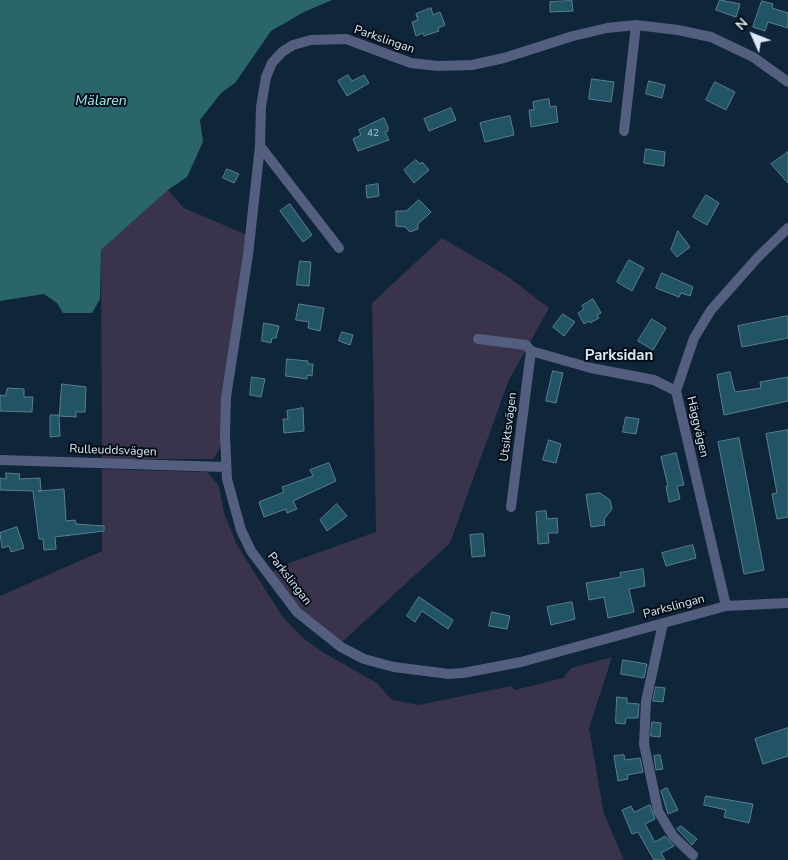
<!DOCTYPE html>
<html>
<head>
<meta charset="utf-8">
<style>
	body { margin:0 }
	#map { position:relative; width:788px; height:860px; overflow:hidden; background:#0f2539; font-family:"Nunito Sans",sans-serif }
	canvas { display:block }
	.north { position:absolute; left:728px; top:10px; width:50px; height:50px; -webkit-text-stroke:4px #050e16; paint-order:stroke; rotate:314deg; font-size:14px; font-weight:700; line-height:20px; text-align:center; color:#dbe9f6 }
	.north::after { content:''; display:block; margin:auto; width:18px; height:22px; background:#dbe9f6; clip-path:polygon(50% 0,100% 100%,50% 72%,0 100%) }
</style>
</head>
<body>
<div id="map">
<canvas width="788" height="860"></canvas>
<div class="north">N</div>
</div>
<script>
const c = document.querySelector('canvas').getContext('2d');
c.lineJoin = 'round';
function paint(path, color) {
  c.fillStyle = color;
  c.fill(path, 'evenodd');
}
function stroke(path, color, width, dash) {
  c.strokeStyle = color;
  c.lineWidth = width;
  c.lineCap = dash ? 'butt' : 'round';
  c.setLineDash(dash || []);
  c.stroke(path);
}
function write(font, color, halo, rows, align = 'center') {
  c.font = font + ' "Nunito Sans",sans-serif';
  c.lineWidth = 4;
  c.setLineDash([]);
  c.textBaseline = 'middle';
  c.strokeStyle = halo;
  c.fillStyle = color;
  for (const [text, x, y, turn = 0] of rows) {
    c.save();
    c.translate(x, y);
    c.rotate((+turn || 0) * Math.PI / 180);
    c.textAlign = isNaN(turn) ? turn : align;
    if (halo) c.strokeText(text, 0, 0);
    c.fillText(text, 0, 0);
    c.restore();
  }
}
paint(new Path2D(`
	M168,190L184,208L247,235L222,389L223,442L214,459H102L101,250Z
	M442,238L507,276L549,308L508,382L450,543L341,643C315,622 290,601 272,573L281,566L376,532L372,303Z
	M102,469L207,472L219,486L224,513L237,545L282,616L303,638L324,653L377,683L392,700L419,705L511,686L515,690L563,678L571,668L612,657L589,728L604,814L624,860H0V596L102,551Z`), '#39334b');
paint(new Path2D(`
	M0,0H332L302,13L271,31L235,83L221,93L200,120L203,142L187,177L168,190L101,250L100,299L92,313H63L57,303L44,294L0,301Z`), '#2a6669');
const building = new Path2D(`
	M720,0L740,4L736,17L716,10Z
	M572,1L573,11L550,12V2Z
	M762,1L773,4L772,8L788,13V28L768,22L765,31L753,27Z
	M431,8L433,15L440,12L445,25L438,28L439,31L424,36L423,33L416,36L412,22L418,20L416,14Z
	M348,75L352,81L364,75L369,83L347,96L338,81Z
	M592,79L614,82L611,102L589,99Z
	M649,81L665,85L662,98L646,94Z
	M715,82L735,92L726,110L706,100Z
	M549,99L550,107L556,106L558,122L531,127L529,110H534L533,102Z
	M451,108L456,120L429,131L424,119Z
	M510,116L514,135L485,142L480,123Z
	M384,118L388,127V131L385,132L389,140L358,151L353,139L361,135L359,130Z
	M646,149L665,152L664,166L644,163Z
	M788,152V183L771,164Z
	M416,160L420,164L422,162L429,170L414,183L404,170Z
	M227,169L239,174L234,183L223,178Z
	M378,184L379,196L367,198L366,186Z
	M706,195L719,203L707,225L693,217Z
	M419,200L431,212L418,224V229L410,232L405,227L396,226V211H406Z
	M290,204L312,235L303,242L280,211Z
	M678,231L690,247L677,257L671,250Z
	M629,260L644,268L632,291L617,282Z
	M300,261L311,262L309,286L297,285Z
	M662,273L693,287L690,296L681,293L679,297L656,288Z
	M593,299L601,313L597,315L599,318L590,323L589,321L584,324L578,313L584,309L582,306Z
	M299,304L324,308L320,331L308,328L309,322L296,320Z
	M563,314L575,322L564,336L553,327Z
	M788,316V338L742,347L738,326Z
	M652,319L666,328L653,350L638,341Z
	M264,323L279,326L276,338H272L271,343L262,341Z
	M342,332L353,335L350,345L339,341Z
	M287,359L308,361V364H313L312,376L307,375V379L286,376Z
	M553,371L563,373L556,403L546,401Z
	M730,372L735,392L761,388L760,382L788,377V401L724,415L717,375Z
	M252,377L265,379L261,397L250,395Z
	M62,384L86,387L85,412H76V417L59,416L60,436L50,437V415H59Z
	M8,388L24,389V397H33L32,412L0,411V395L5,396Z
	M303,408L304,431L284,433L283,419H288L287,411Z
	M626,417L639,419L636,434L623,432Z
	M788,430V517L777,519L772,494L777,493L766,434Z
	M739,438L764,570L744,574L718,442Z
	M549,440L561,444L556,463L543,460Z
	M676,453L684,485L677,486L680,499L669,502L666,486H668L661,457Z
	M329,463L336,481L293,501L297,509L287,513L286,509L264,517L259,502L284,492L282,487L313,476L310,470Z
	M6,473L20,474L19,479L40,478L41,491H38L64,489L66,521L75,520L76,524L104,526V531L55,537L56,549L44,550L43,539H39L33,491L0,490V478L6,479Z
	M600,493L610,500L612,509L604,519L605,525L591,527L586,495Z
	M337,504L347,516L327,531L320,520Z
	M546,511L547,519L557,518L558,533H548L549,543L538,544L536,512Z
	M17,527L24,548L11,552L9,546L2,548L0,533Z
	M483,534L485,556L472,557L470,535Z
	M693,545L696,558L666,566L662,553Z
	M643,569L645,586L629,589L634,612L608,618L604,597L589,600L586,583L621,577L620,573Z
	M419,597L453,620L448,629L422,611L415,622L407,616Z
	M572,602L575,619L551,625L547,607Z
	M492,612L510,616L507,629L489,626Z
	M623,660L647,664L644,678L621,674Z
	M656,687L665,688L663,702L653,701Z
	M617,697L627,698V703L639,704L638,718H626L625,724L616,723Z
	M652,722L661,723L660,737L651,736Z
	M788,728V756L763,764L755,739Z
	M624,755L625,760L640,758L643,772L627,775L628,779L618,781L614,756Z
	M660,755L663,769L656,770L654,756Z
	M667,788L678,810L668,814L661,791Z
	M706,796L753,804L749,823L724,817L726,810L704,805Z
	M650,805L655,819L645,824L655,842L665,836L674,846L661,853L665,860H654L638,832L632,834L622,810L631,806L634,812Z
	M681,826L697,839L692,845L677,829Z`);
paint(building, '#215566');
stroke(building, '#5a7f8d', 1);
stroke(new Path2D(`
	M788,82L753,57L711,37L678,30L636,25L607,28L573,36L504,58L472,65L438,66L411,63L346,39L311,40L293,45L282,52L272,63L266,77L261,107L260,146L248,255L226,397L225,435L227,479L241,530L251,551L297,612L341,647L364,659L394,667L449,674L463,673L521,662L726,606L788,603
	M624,131L636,25
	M260,146L339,248
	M478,339L526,345L531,351L591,368L654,380L676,391
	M0,460L226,467
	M511,507L531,351
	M726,606L676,391L694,338L711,310L759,256L788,228
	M663,623L646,701L644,744L658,811L673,836L693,855`), '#545e7f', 10);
write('10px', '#acc4d2', null, [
	["42",373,134]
]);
write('12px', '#dbe9f6', '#050e16', [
	["Parkslingan",384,40,19],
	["Utsiktsvägen",509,427,-83],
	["Häggvägen",697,427,77],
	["Rulleuddsvägen",113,451,2],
	["Parkslingan",289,579,52],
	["Parkslingan",674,607,-15]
]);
write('italic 14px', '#96f7fb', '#050e16', [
	["Mälaren",101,102]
]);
write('bold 15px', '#dbe9f6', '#050e16', [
	["Parksidan",619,356]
]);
</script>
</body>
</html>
